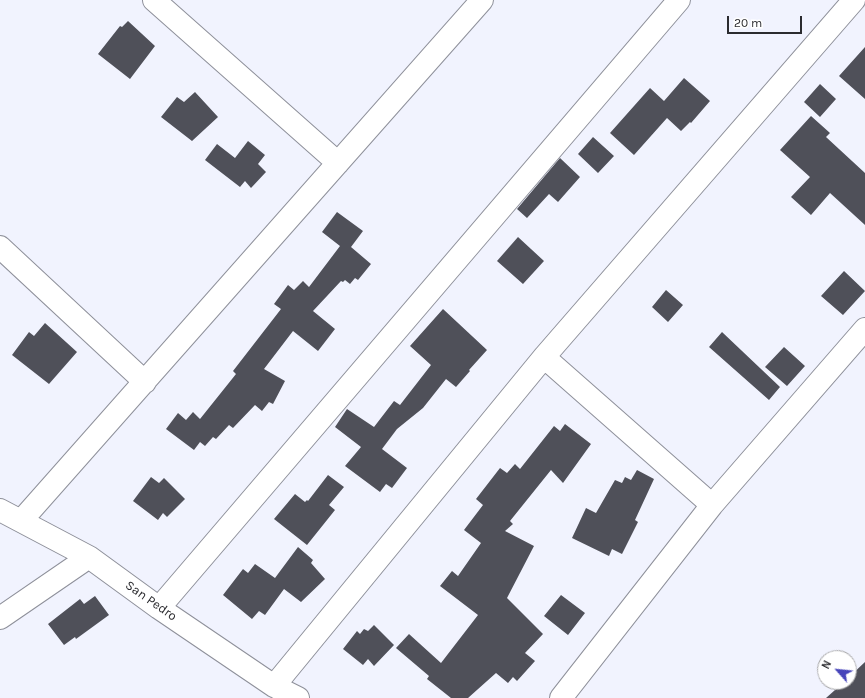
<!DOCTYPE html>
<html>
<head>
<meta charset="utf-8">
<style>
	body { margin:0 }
	#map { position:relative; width:865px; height:698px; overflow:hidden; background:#f1f3fe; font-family:Karla,sans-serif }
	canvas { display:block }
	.north { position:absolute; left:817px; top:650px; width:40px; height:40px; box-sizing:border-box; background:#fff; border:1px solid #aaaaac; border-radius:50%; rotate:297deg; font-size:11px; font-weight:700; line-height:16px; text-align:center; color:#2b2b2f }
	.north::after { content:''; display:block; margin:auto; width:14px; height:18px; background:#4644ba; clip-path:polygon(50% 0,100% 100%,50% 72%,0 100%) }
	.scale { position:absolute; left:727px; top:16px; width:75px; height:18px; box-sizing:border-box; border:2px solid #2b2b2f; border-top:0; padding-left:5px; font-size:12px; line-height:14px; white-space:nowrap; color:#2b2b2f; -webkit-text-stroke:3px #fff; paint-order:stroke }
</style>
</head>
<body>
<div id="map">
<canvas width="865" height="698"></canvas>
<div class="north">N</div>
<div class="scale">20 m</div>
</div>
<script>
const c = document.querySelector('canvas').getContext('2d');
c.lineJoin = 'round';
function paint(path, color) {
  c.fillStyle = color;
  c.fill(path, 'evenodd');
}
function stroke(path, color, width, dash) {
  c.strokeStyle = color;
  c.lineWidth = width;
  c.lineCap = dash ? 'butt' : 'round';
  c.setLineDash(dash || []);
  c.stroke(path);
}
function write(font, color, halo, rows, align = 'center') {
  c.font = font + ' Karla,sans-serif';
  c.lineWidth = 4;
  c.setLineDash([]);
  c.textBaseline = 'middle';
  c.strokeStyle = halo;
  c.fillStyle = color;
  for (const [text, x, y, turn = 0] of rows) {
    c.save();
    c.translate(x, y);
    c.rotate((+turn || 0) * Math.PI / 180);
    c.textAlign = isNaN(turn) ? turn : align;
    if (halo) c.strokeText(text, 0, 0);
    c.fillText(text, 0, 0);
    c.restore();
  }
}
paint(new Path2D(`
	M128,21L155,46L130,79L98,54L120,26L122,27Z
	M865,47V99L839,76Z
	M684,78L710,101L691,123L690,122L681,131L667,118L634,155L610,133L650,88L664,101Z
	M820,84L836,99L820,117L804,102Z
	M195,92L218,117L192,141L161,117L177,97L184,102Z
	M811,116L830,133L826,137L865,173V225L830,193L811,215L791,197L810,177L780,150Z
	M593,137L614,156L598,173L578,154Z
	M248,141L265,155L258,164L266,172L251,188L245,181L240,187L205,160L217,144L235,158Z
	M560,158L580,177L558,202L549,194L527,218L517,209Z
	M337,212L363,231L351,247L371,264L358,280L355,278L350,284L345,280L343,282L341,281L313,311L335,329L318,351L293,331L264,369L285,381L273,404L269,402L262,411L255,405L233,428L229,425L216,439L213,437L205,446L200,442L194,450L166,429L178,413L186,420L193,412L200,419L236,374L233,371L281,309L274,304L288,285L294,290L303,281L309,287L340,246L322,232Z
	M518,237L544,261L523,284L497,261Z
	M844,271L865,291L843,315L821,296Z
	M666,290L683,305L668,322L652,307Z
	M443,309L487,350L469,370L470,371L456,387L446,379L423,408L397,429L382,449L407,468L392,488L386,484L380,492L345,466L361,447L335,427L347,409L374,427L394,401L400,405L431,365L410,346Z
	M45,323L77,352L49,384L12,355L29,332L34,336Z
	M722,332L780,387L769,400L709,347Z
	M784,347L805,366L787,386L765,367Z
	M565,424L591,444L563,483L551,470L510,521L513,524L505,531L534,546L507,598L543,634L525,653L535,661L517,681L513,677L508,683L496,673L468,698H451L427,679L429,676L396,648L409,634L441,663L478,615L440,586L452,571L458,576L481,543L464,530L483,505L476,499L500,468L507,473L515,464L520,469L554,426L560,431Z
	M637,470L654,479L635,520L638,522L622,554L612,549L609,556L572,538L586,508L596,513L615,480L622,483L625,477L631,480Z
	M328,475L344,487L329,505L335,510L307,545L274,519L295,494L305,502L307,500L308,501Z
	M151,477L159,483L164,478L185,499L167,517L163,513L158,520L133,501Z
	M298,547L313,560L311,563L325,579L301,602L284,589L265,615L259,611L252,619L223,595L243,569L248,573L255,564L275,578Z
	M561,595L585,613L568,635L544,616Z
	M95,596L109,615L76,639L75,637L64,645L48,624L80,599L84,604Z
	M374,625L394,645L374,666L368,659L363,665L343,649L357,631L360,634L364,629L368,631Z
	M865,662V698H826L844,682H849V677Z`), '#4f5059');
const minor = new Path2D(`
	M154,0L338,163
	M0,247L145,382
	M544,357L712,505
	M0,510L89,557L159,608L274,686L298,698
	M21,521L482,0
	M159,608L679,0
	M0,618L89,557
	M274,686L544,357L854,0
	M561,698L712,505L865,329`);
stroke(minor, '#8e909a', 24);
stroke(minor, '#fff', 22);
write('13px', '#2b2b2f', '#fff', [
	["San Pedro",151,601,35]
]);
</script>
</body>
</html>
